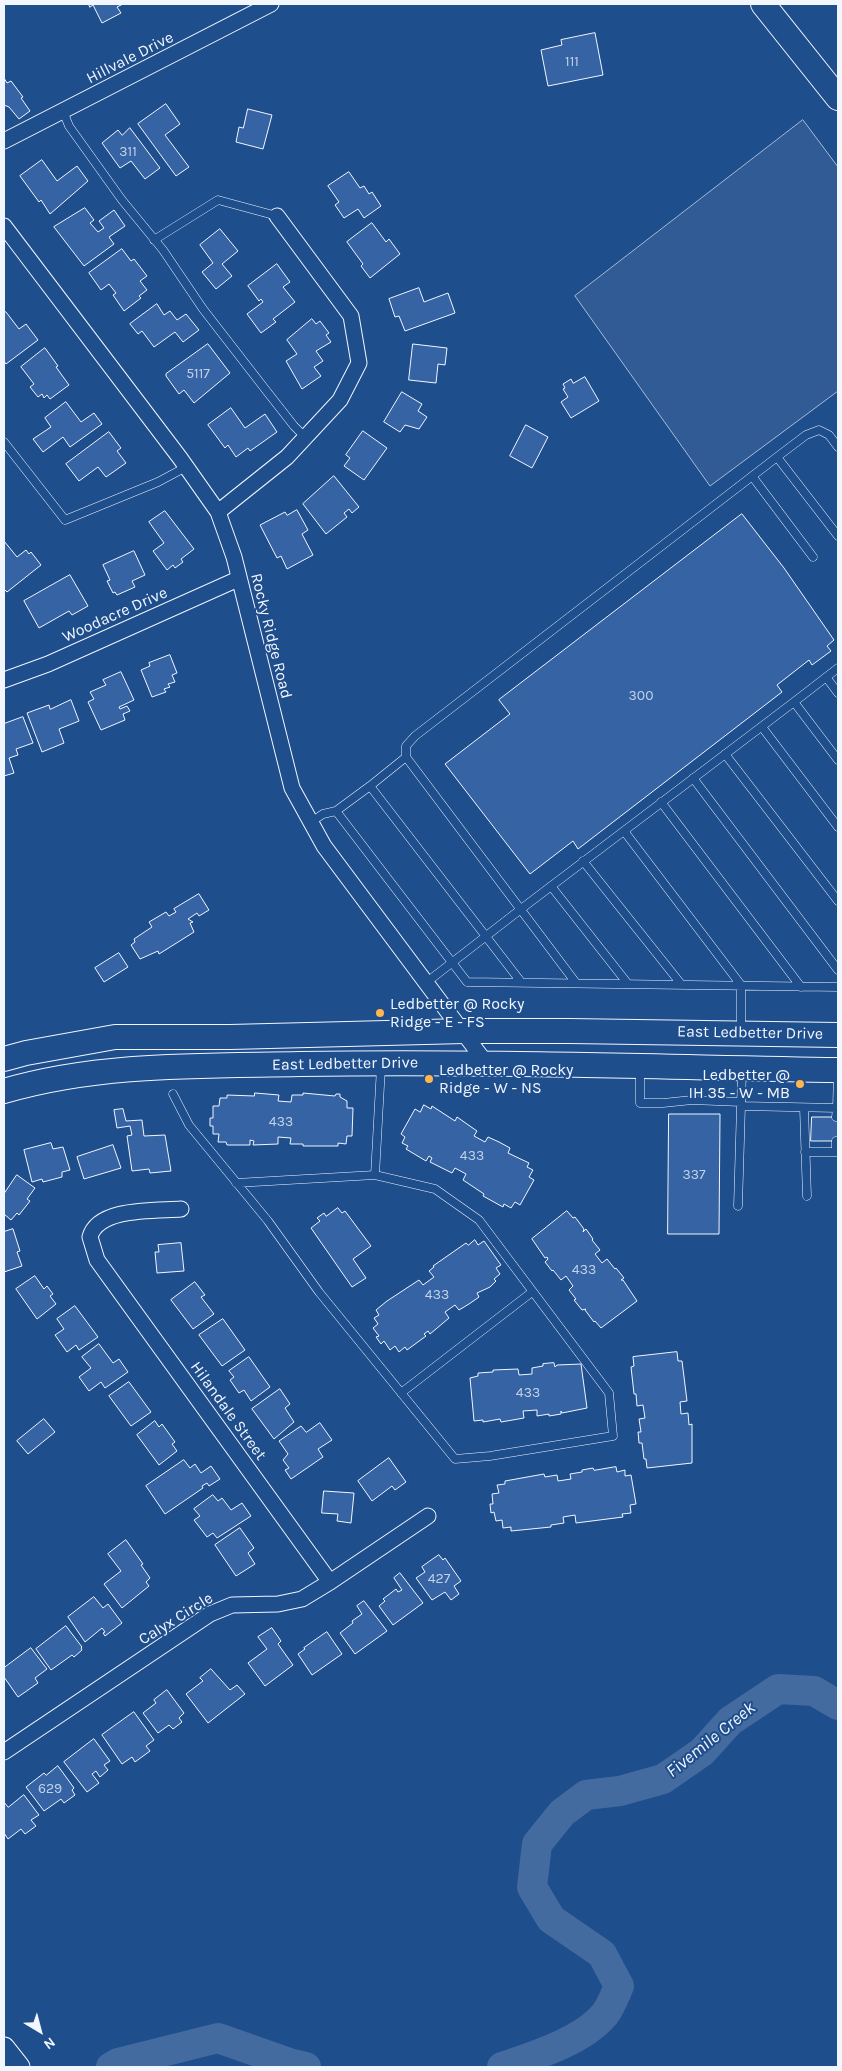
<!DOCTYPE html>
<html>
<head>
<meta charset="utf-8">
<style>
	body { margin:0 }
	#map { position:relative; width:842px; height:2071px; overflow:hidden; background:#1f4e8c; font-family:Karla,sans-serif }
	canvas { display:block }
	.frame { position:absolute; inset:0; border:5px solid #f2f6ff; pointer-events:none }
	.north { position:absolute; left:15px; top:2006px; width:50px; height:50px; -webkit-text-stroke:4px #1f4e8c; paint-order:stroke; rotate:143deg; font-size:14px; font-weight:700; line-height:20px; text-align:center; color:#f2f6ff }
	.north::after { content:''; display:block; margin:auto; width:18px; height:22px; background:#f2f6ff; clip-path:polygon(50% 0,100% 100%,50% 72%,0 100%) }
</style>
</head>
<body>
<div id="map">
<canvas width="842" height="2071"></canvas>
<div class="frame"></div>
<div class="north">N</div>
</div>
<script>
const c = document.querySelector('canvas').getContext('2d');
c.lineJoin = 'round';
function paint(path, color) {
  c.fillStyle = color;
  c.fill(path, 'evenodd');
}
function stroke(path, color, width, dash) {
  c.strokeStyle = color;
  c.lineWidth = width;
  c.lineCap = dash ? 'butt' : 'round';
  c.setLineDash(dash || []);
  c.stroke(path);
}
function write(font, color, halo, rows, align = 'center') {
  c.font = font + ' Karla,sans-serif';
  c.lineWidth = 4;
  c.setLineDash([]);
  c.textBaseline = 'middle';
  c.strokeStyle = halo;
  c.fillStyle = color;
  for (const [text, x, y, turn = 0] of rows) {
    c.save();
    c.translate(x, y);
    c.rotate((+turn || 0) * Math.PI / 180);
    c.textAlign = isNaN(turn) ? turn : align;
    if (halo) c.strokeText(text, 0, 0);
    c.fillText(text, 0, 0);
    c.restore();
  }
}
const green = new Path2D(`
	M803,120L838,167V391L710,486L575,296Z`);
paint(green, '#305b95');
stroke(green, '#a8bbd7', 1);
stroke(new Path2D(`
	M111,2067L118,2063L218,2038L289,2063L306,2067
	M502,2067C534,2056 583,2041 605,2014C611,2006 615,1995 619,1986L602,1954L551,1919L532,1887L537,1844L562,1813L586,1795L620,1791L663,1779L702,1752L730,1721L778,1689L814,1691L838,1705`), '#446ba0', 30);
const building = new Path2D(`
	M89,4H123L117,7L121,13L102,23L93,5L90,7Z
	M595,33L603,75L548,86L541,50L562,45L561,40Z
	M4,78L7,83L11,81L23,97L21,98L30,111L19,119L9,107L4,105Z
	M166,104L180,124L165,135L189,167L176,176L138,124Z
	M248,109L272,115L263,149L236,142L239,127L243,128Z
	M130,128L160,168L145,179L131,161L120,168L102,143L118,130L122,135Z
	M42,160L57,181L77,166L88,181L50,214L41,200L39,202L20,176Z
	M349,172L360,188L364,186L369,194L372,192L381,206L364,218L358,209L344,218L335,205L339,202L328,186Z
	M85,208L94,220L90,223L98,232L104,228L99,221L114,210L125,226L109,237L114,244L84,266L54,227Z
	M372,223L386,242L389,239L400,254L370,278L361,266L363,264L347,242Z
	M220,229L238,251L222,264L232,276L216,289L202,272L213,263L200,245Z
	M122,249L131,261L134,259L147,276L140,281L147,290L139,296L141,298L124,311L113,295L116,293L109,284L101,290L89,273Z
	M277,264L290,282L283,287L295,302L273,319L276,322L261,333L247,314L263,302L261,299L259,301L248,286Z
	M419,288L424,302L448,293L455,313L405,331L399,316L395,317L389,299Z
	M157,304L164,315L170,311L177,320L186,314L199,330L183,342L175,332L154,347L142,331L138,334L130,324Z
	M6,312L19,329L26,324L38,340L6,364L4,361V313Z
	M312,319L316,324L320,321L329,333L326,335L331,342L316,351L323,361L314,367L321,376L302,389L286,361L297,354L287,340Z
	M208,344L230,373L194,403L184,390L179,394L166,376V374Z
	M413,344L447,348L445,365L438,364L436,383L409,380Z
	M45,348L58,366L56,367L69,385L50,399L47,395L44,398L42,394L38,397L30,387L34,384L21,367Z
	M585,377L599,401L571,418L561,402L568,397L563,389L565,388L563,384L571,379L573,383Z
	M402,392L422,404L418,411L427,417L419,429L405,425L400,432L384,422Z
	M66,402L81,422L94,413L102,424L70,447L63,437L43,452L33,439L51,427L45,418Z
	M231,408L245,428L265,414L277,432L250,451L248,448L236,457L228,445L225,448L208,425Z
	M526,425L548,437L532,468L510,456Z
	M363,431L387,448L364,480L344,466L350,458L346,455Z
	M109,432L121,448L117,451L126,463L106,477L98,467L79,481L66,464Z
	M334,476L359,507L352,513L349,509L344,513L347,517L326,534L303,504Z
	M297,510L308,530L302,534L313,555L287,569L281,556L277,558L260,525L285,512L287,515Z
	M165,511L194,549L181,559L183,562L175,568L173,565L167,570L153,551L164,543L149,522Z
	M742,514L784,568L834,640L827,646L831,651L812,665L809,660L777,685L782,692L578,849L573,841L530,874L445,764L510,714L499,700Z
	M4,541L17,557L26,550L29,554L31,552L41,565L7,592L4,589Z
	M134,551L145,575L132,581L135,587L117,595L115,592L113,593L107,581L110,580L103,565Z
	M70,575L88,606L72,615L69,611L39,628L24,601Z
	M170,655L177,673L172,675L175,682L168,684L170,687L164,689L166,692L152,697L141,670L150,666L149,663Z
	M121,672L134,700L119,707L120,709L127,706L130,711L123,714L125,720L101,730L88,702L94,699L90,692L106,685L103,680Z
	M71,700L79,721L59,729L64,743L42,752L27,713L49,705L50,709Z
	M23,717L33,743L16,749L18,755L9,758L14,773L4,776V724Z
	M199,894L209,910L199,916L197,913L188,919L193,922L190,923L194,932L159,954L158,951L140,959L131,945L135,942L134,939L152,927L149,922L166,912L169,916L176,912L174,909Z
	M119,953L128,967L104,982L95,968Z
	M255,1093L279,1095L278,1101L291,1102L292,1095H303V1093L335,1096L336,1094H340V1097L347,1101V1108H353L352,1136H347L346,1144L338,1143V1146H303V1144H290L291,1138L278,1137V1144L253,1145L254,1141L250,1140V1145H227L226,1142H218L219,1134H213V1126H210V1118H213V1106H219L220,1098H227V1095L254,1096Z
	M424,1105L431,1109L432,1106L455,1121L457,1117L477,1131L474,1136L485,1142L488,1137L499,1142L510,1148L508,1153L529,1163L527,1167L533,1170L529,1177L534,1180L520,1205L515,1202L511,1208L504,1204L503,1207L483,1196L484,1194L463,1180L466,1174L455,1168L452,1173L430,1162L432,1158L429,1156L426,1161L406,1149L408,1146L402,1143L405,1137L401,1134L415,1109L420,1112Z
	M123,1109L126,1121L142,1120L144,1136L165,1135L171,1171L150,1173L149,1169L132,1171L127,1136L132,1135L130,1126L117,1128L114,1110Z
	M669,1114H720L719,1234H668Z
	M812,1117H838V1141H811Z
	M51,1143L53,1149L63,1147L70,1170L62,1172V1177L43,1182L42,1179L32,1182L24,1150Z
	M113,1145L121,1168L84,1179L77,1157Z
	M17,1175L35,1188L27,1199L30,1201L19,1215L17,1213L11,1220L4,1214V1194Z
	M338,1208L342,1213L345,1211L371,1246L353,1259L366,1278L352,1287L311,1228L320,1221L317,1218L324,1213L326,1216Z
	M567,1211L573,1218L575,1217L584,1229L583,1232L586,1229L593,1239L592,1240L600,1250L595,1254L602,1263L607,1259L615,1269L616,1268L624,1278L621,1280H623L637,1301L601,1328L595,1321L594,1322L585,1310L586,1309L582,1310L574,1300L576,1299L569,1290L573,1286L566,1276L561,1280L553,1270L552,1271L545,1262L548,1259L547,1257L545,1258L532,1239Z
	M13,1229L20,1251L17,1252L22,1266L4,1272V1232Z
	M475,1240L478,1245L484,1241L501,1265L496,1268L500,1274L494,1279L496,1281L490,1287L477,1293L479,1297L469,1304L459,1310L455,1305L445,1312L449,1318L430,1334L428,1331L424,1334L426,1336L407,1350L405,1347L399,1352L395,1346L390,1350L384,1341L381,1344L376,1337L379,1336L373,1328L378,1324L374,1318L379,1315L376,1310L387,1301L419,1280L423,1285L434,1277L429,1271L434,1267L433,1266L466,1243L468,1245Z
	M181,1243L184,1271L157,1273L155,1252H159L158,1245Z
	M35,1276L44,1289L47,1286L53,1294L50,1296L56,1304L37,1319L16,1289Z
	M195,1282L205,1295L201,1297L214,1314L193,1329L171,1300Z
	M75,1306L98,1337L79,1350L76,1345L67,1352L55,1335L64,1329L57,1319Z
	M223,1319L245,1350L222,1366L199,1335Z
	M99,1344L113,1363L119,1359L128,1372L105,1388L101,1382L89,1391L79,1377L91,1368L82,1357Z
	M677,1352L678,1361H682L687,1401L680,1402L681,1414L688,1413L689,1425L692,1424V1463L647,1468L646,1459H644L642,1443H639L638,1432H641L639,1419L645,1418L643,1405L637,1406L636,1394H634L631,1367L634,1366L633,1357Z
	M249,1357L270,1387L251,1401L244,1390L239,1393L230,1380L234,1377L229,1371Z
	M554,1363L555,1367L557,1365L581,1364L587,1408L562,1413L561,1411V1414L549,1416V1414L537,1416V1410L523,1411L524,1418L501,1422L500,1419L483,1422V1420L474,1421L470,1378L478,1376V1373L493,1372V1370L518,1369L519,1375L532,1374V1368L543,1366V1364Z
	M129,1382L151,1412L131,1426L109,1396Z
	M280,1389L290,1404L285,1408L294,1422L274,1439L252,1409Z
	M44,1419L55,1432L28,1454L17,1441Z
	M155,1421L159,1427L162,1424L175,1442L172,1444L177,1451L159,1465L137,1435Z
	M320,1423L332,1440L318,1449L323,1457L291,1479L285,1470L289,1468L283,1460L288,1454L279,1441L301,1426L306,1432Z
	M389,1458L406,1482L395,1490L392,1486L372,1501L358,1481Z
	M184,1460L190,1468L195,1464L201,1473L211,1466L220,1479L209,1486L207,1483L202,1486L203,1488L165,1514L146,1486Z
	M616,1467L617,1472L625,1470V1476L631,1475L636,1504L630,1505L631,1513L622,1514L623,1517L576,1523L575,1515L563,1517L564,1523L551,1525V1527L511,1531V1527L503,1528L502,1520L496,1521L494,1512L491,1513L490,1504H493L492,1494L499,1493L497,1485L505,1484V1481L544,1474L545,1477L557,1475L558,1481L571,1479L570,1474L582,1472V1470L593,1468L594,1470Z
	M324,1491L354,1493L351,1523L337,1521L338,1514L322,1513Z
	M213,1495L218,1501L222,1498L231,1510L242,1503L251,1516L217,1538L213,1533L207,1537L194,1520L200,1516L194,1509Z
	M240,1528L254,1548L248,1553L255,1564L236,1576L215,1545Z
	M126,1540L143,1564L141,1565L150,1578L146,1582L149,1586L122,1608L104,1584L121,1571L108,1554Z
	M439,1555L443,1560L445,1558L461,1581L454,1586L459,1594L451,1600L445,1592L432,1600L416,1578L425,1572L422,1567Z
	M400,1573L423,1603L393,1625L379,1606L385,1601L383,1599L396,1589L398,1592L402,1590L394,1578Z
	M94,1597L103,1608L108,1604L122,1623L105,1636L103,1633L105,1632L102,1628L85,1642L68,1617Z
	M364,1601L387,1631L355,1654L340,1633L353,1623L352,1621L362,1614L357,1606Z
	M66,1626L82,1647L81,1648L82,1650L74,1657L72,1655L51,1670L36,1649Z
	M272,1628L281,1641L278,1644L293,1665L265,1686L248,1663L267,1649L258,1637Z
	M327,1632L342,1654L312,1675L298,1654L305,1649L304,1648Z
	M31,1648L47,1669L35,1678L38,1683L18,1697L4,1677V1668Z
	M211,1669L230,1690L237,1685L245,1694L208,1723L186,1694L203,1681L200,1678Z
	M167,1690L184,1713L179,1718L182,1722L173,1729L169,1725L158,1733L143,1713L156,1703L154,1700Z
	M134,1712L154,1740L146,1746L150,1751L135,1762L132,1757L122,1764L102,1735Z
	M94,1739L110,1761L104,1765L108,1770L100,1777L96,1771L92,1774L99,1783L87,1792L64,1762Z
	M58,1766L74,1788L72,1790L75,1795L64,1803L61,1799L44,1811L26,1787L44,1773L46,1775Z
	M24,1795L39,1815L31,1820L36,1826L25,1834L21,1829L8,1839L4,1833V1802L8,1807Z`);
paint(building, '#3563a3');
stroke(building, '#f2f6ff', 1);
const lane = new Path2D(`
	M63,111L69,126L122,200L163,250L203,309L265,389L294,426L305,437
	M154,240L218,200L277,216
	M4,442L65,520L158,482L186,467
	M777,457L806,435L819,430L829,435L838,447
	M752,476L813,557
	M826,677L838,693
	M794,702L838,668
	M762,727L838,827
	M725,754L838,901
	M406,757L576,983
	M693,778L838,970
	M370,786L406,757V746L415,736L777,457L838,536
	M661,802L801,987
	M336,811L467,982L838,987
	M311,822L323,814L336,811L370,786L521,982
	M624,831L741,985V1031
	M583,861L681,984
	M551,886L628,984
	M427,982L521,909L794,702L838,760
	M640,1069V1103H663L692,1100L741,1102
	M742,1070L741,1106L837,1108L836,1117
	M838,1072L837,1108H838
	M173,1094L189,1125L268,1221L319,1292L455,1459L490,1456L613,1436L609,1393L479,1220L435,1189L375,1175L236,1183
	M804,1108L807,1196
	M805,1152H838
	M836,1152V1141
	M375,1175L381,1067
	M738,1206L741,1106
	M401,1393L532,1292`);
const street = new Path2D(`
	M4,141L271,4
	M4,226L180,458L218,512L234,557L292,788L324,846L486,1063
	M218,512L287,457L340,400L359,363L351,316L277,216
	M4,680L48,664L238,579
	M181,1209C156,1211 98,1207 90,1237L97,1260L330,1582
	M4,1752L210,1614L232,1605L278,1604L302,1599L330,1582L428,1516`);
const secondary = new Path2D(`
	M4,2048L19,2067`);
const primary = new Path2D(`
	M763,4L838,98
	M4,1059L26,1053L115,1037H230L464,1031H570L838,1035
	M4,1091C99,1063 202,1066 300,1064C479,1061 659,1067 838,1070`);
stroke(lane, '#f2f6ff', 9);
stroke(street, '#f2f6ff', 17);
stroke(secondary, '#f2f6ff', 23);
stroke(primary, '#f2f6ff', 26);
stroke(lane, '#1f4e8c', 8);
stroke(street, '#1f4e8c', 15);
stroke(secondary, '#1f4e8c', 21);
stroke(primary, '#1f4e8c', 24);
for (const [x, y, r, color] of [
	[380,1013,5,"#ffb74d"],
	[429,1079,5,"#ffb74d"],
	[800,1084,5,"#ffb74d"]
]) {
  const dot = new Path2D();
  dot.arc(x, y, r, 0, 2 * Math.PI);
  c.fillStyle = color;
  c.fill(dot);
  stroke(dot, '#1f4e8c', 2);
}
write('14px', '#c3d1e8', null, [
	["111",572,62],
	["311",128,152],
	["5117",198,374],
	["300",641,696],
	["433",281,1122],
	["433",472,1156],
	["337",694,1175],
	["433",584,1270],
	["433",437,1295],
	["433",528,1393],
	["427",439,1579],
	["629",50,1789]
]);
write('16px', '#f2f6ff', '#1f4e8c', [
	["Hillvale Drive",130,58,-27],
	["Woodacre Drive",115,615,-24],
	["Rocky Ridge Road",271,636,76],
	["East Ledbetter Drive",750,1033,1],
	["East Ledbetter Drive",345,1064,-1],
	["Hilandale Street",228,1411,54],
	["Calyx Circle",176,1619,-32]
]);
write('16px', '#f2f6ff', '#1f4e8c', [
	["Ledbetter @ Rocky",390,1004],
	["Ridge - E - FS",390,1022],
	["Ledbetter @ Rocky",439,1070],
	["Ridge - W - NS",439,1088],
	["Ledbetter @",790,1075,"right"],
	["IH 35 - W - MB",790,1093,"right"]
], 'left');
write('italic 18px', '#f2f6ff', '#1f4e8c', [
	["Fivemile Creek",711,1740,-39]
]);
</script>
</body>
</html>
